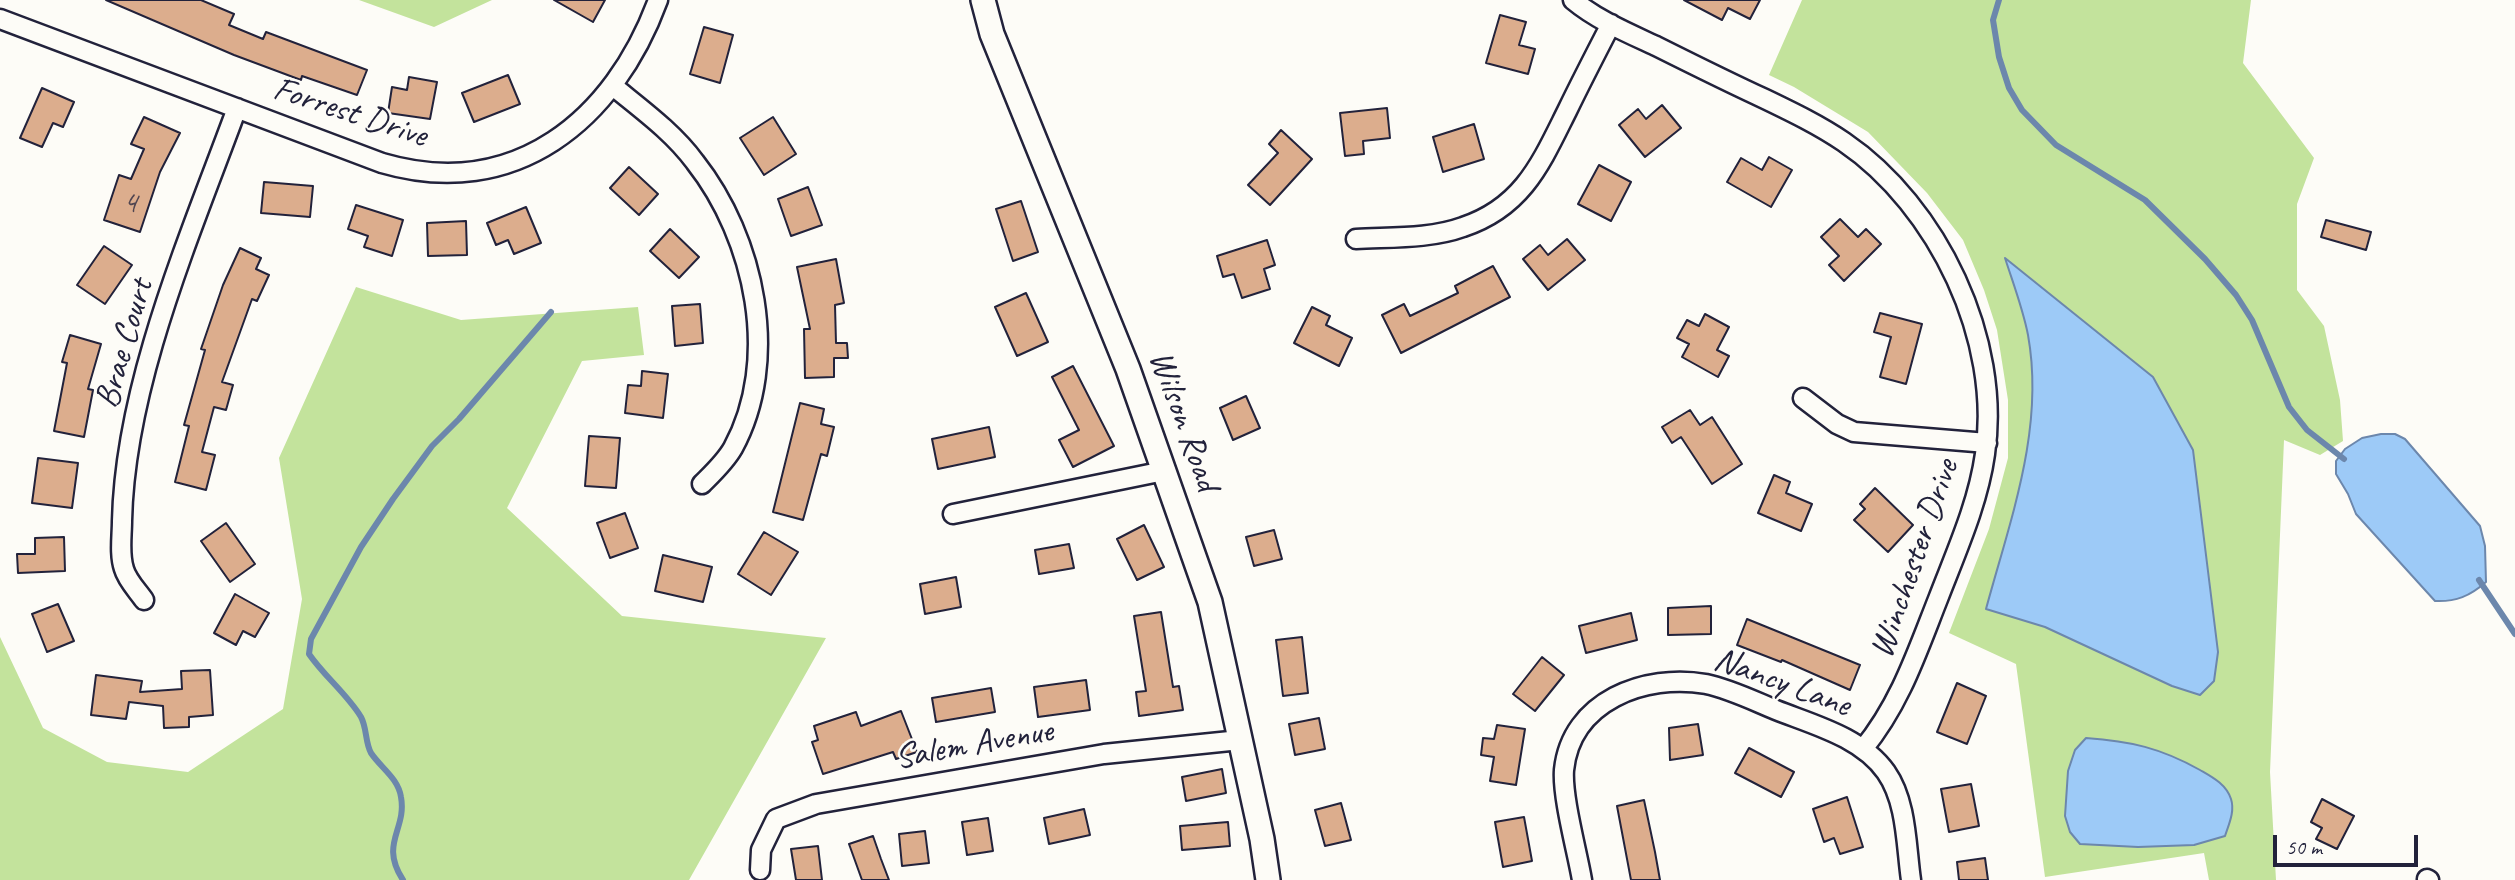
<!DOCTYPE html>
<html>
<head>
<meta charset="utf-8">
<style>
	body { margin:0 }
	#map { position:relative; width:2515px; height:880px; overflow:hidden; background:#fdfcf7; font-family:Caveat,sans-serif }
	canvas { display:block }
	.scale { position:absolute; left:2273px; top:835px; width:145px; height:32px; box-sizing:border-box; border:4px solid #22223b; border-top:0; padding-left:9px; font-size:21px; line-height:24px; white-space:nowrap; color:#22223b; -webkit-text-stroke:5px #fdfcf7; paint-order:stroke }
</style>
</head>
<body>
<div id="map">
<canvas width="2515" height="880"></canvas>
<div class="scale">50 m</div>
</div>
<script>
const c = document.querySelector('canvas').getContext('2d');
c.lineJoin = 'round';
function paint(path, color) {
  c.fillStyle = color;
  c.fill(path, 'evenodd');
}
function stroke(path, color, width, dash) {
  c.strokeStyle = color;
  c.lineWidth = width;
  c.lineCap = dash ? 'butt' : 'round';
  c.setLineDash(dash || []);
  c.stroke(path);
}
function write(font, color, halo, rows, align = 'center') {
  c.font = font + ' Caveat,sans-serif';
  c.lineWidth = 5;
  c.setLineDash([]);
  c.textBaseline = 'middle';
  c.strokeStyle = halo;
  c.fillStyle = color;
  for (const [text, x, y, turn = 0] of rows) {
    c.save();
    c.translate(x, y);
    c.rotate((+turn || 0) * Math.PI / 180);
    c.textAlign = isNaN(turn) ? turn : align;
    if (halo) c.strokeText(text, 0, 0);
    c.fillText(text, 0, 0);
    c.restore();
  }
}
paint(new Path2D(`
	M359,0H492L434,27Z
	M1802,0H2251L2243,63L2314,158L2297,204V290L2324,326L2340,400L2343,441L2320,455L2284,440L2270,772L2276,880H2209L2204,853L2045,877L2016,664L1949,633L1989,529L2008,458V400L1997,330L1984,290L1963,240L1927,193L1868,132L1794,87L1769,75Z
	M356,287L461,320L638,307L644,355L582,361L507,508L622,616L826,638L689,880H0V637L43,728L107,762L188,772L283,709L302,599L279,458Z`), '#c3e39c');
const water = new Path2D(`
	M2005,258L2153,377L2193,450L2218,652L2214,681L2200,695L2172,686L2045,627L1986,609C2010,520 2045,429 2028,335C2023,309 2013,283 2005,258Z
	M2381,434H2395L2405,439L2480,526L2485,546L2486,582C2470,596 2456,602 2435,601L2356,514L2348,494L2336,474V461L2345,449L2362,438Z
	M2086,738C2130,741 2161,748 2200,770C2212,777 2226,784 2231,799C2235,811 2229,824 2225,836L2194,845L2138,847L2080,844L2070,832L2065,816L2068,771L2075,750Z`);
paint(water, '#9dcaf7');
stroke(water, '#6c87ac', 2);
stroke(new Path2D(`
	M1999,0L1993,20L1999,57L2009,88L2022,110L2056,145L2145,200L2205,259L2236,295L2252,320L2289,407L2307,430L2344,459
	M2479,580L2515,634
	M403,880C379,843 407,830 401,797C398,778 381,768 371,753C365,742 367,728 361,717C347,694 324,676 309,654L311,639L361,547L393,499L432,446L459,419L551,312`), '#6c87ac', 6);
const building = new Path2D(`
	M106,0H201L234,14L229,25L263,39L266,32L367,70L357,95L302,76L301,80L234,55Z
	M554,0H605L593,22Z
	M1684,0H1760L1750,19L1728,8L1722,20Z
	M1500,15L1526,22L1519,45L1535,49L1528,74L1486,63Z
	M704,27L733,35L720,83L690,74Z
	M508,75L520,104L474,122L462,93Z
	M409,77L437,82L430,119L388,113L392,87L407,90Z
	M42,88L74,102L63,127L53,123L42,147L20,138Z
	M1662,105L1681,128L1645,157L1619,125L1638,109L1646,119Z
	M1387,108L1390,138L1363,141L1364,154L1345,156L1340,113Z
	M144,117L180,133L160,172L140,232L104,220L119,175L131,179L144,149L131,144Z
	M773,117L796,154L764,175L740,138Z
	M1474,124L1484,159L1443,172L1433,137Z
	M1281,130L1312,159L1270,205L1248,185L1278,153L1269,144Z
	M1769,157L1792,170L1771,207L1727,182L1741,158L1762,170Z
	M1599,165L1631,182L1611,221L1578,204Z
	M629,167L658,194L639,215L610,188Z
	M264,182L313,186L310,217L261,213Z
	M808,187L822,225L791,236L778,199Z
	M1021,201L1038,252L1013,261L996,209Z
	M356,205L403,220L392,256L364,247L368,236L348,229Z
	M526,207L541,243L514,254L508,240L496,245L487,223Z
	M1840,219L1858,237L1866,229L1881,244L1844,281L1829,265L1839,256L1821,237Z
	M2326,220L2371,232L2366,250L2321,237Z
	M466,221L467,255L428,256L427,223Z
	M670,229L699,257L679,278L650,251Z
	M1567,239L1585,260L1548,290L1523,259L1540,245L1548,255Z
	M1267,240L1275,265L1264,269L1270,289L1242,298L1234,274L1223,277L1217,256Z
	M104,246L132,265L105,304L77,285Z
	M240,248L261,258L256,269L269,275L257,301L252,299L222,382L233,385L226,410L214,407L202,452L215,455L206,490L175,482L189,426L184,425L205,350L201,349L223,285Z
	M836,259L844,303L835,305L836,343H847L848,358H834V377L805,378L804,329H810L797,267Z
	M1493,266L1510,297L1401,353L1382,315L1404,304L1410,316L1458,293L1455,286Z
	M1026,293L1048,342L1017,356L995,307Z
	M700,304L703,343L675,346L672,306Z
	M1312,307L1330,316L1326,325L1352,338L1339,366L1294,343Z
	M1880,313L1922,324L1906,384L1880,377L1891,337L1874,332Z
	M1705,314L1729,327L1717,350L1729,356L1718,377L1682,357L1689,344L1677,338L1687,320L1699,326Z
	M70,335L101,344L88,389L93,390L84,437L54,431L67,363L62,362Z
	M1073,366L1114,446L1073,467L1059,440L1079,430L1052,377Z
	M642,371L668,374L663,418L625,413L628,385L641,386Z
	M1246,396L1260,428L1233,440L1220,408Z
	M800,403L824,409L821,424L834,427L827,456L821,454L803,520L773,512Z
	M1690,410L1700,425L1712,417L1742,464L1712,484L1681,437L1672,443L1662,427Z
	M989,427L995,457L938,469L932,439Z
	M589,436L620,438L616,488L585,486Z
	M38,458L78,463L72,508L32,503Z
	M1774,475L1790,482L1786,493L1812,504L1801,531L1758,513Z
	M1875,488L1913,525L1888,552L1854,520L1865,509L1860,504Z
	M625,513L638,548L610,558L597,523Z
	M226,523L255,564L230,582L201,541Z
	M1144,525L1164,567L1137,580L1117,539Z
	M1274,530L1282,559L1254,566L1246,537Z
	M764,532L798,552L771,595L738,574Z
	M64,537L65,571L18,573L17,554H35V538Z
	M1069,544L1074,568L1039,574L1035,550Z
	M663,555L712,567L703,602L655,591Z
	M956,577L961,607L925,614L920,584Z
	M235,594L269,613L255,637L243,631L236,645L214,633Z
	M58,604L74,641L47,652L32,614Z
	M1711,606V634L1668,635V608Z
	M1161,612L1173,687L1179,686L1183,710L1139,716L1136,692L1146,691L1134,616Z
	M1631,613L1637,640L1586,653L1579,626Z
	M1747,619L1860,665L1850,690L1782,660L1781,662L1737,645Z
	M1302,637L1308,693L1283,696L1276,640Z
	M1542,657L1564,675L1535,711L1513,694Z
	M210,670L213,715L189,717V727L164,728L163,706L129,702L126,719L91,715L96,675L142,681L140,692L182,689L181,671Z
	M1086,680L1090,710L1038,717L1034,687Z
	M1957,683L1986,696L1967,744L1937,732Z
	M991,688L995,712L936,722L932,698Z
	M901,711L917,752L896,759L893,752L823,774L812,742L818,740L814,726L856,712L861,726Z
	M1319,718L1325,749L1295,755L1289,724Z
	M1698,724L1703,755L1670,760L1669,728Z
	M1497,725L1525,729L1516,785L1490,781L1494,757L1481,755L1483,738L1494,739Z
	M1749,748L1794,772L1781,797L1735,773Z
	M1222,769L1226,793L1186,801L1182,777Z
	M1971,784L1979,826L1949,832L1941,789Z
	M1847,797L1863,847L1840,854L1834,838L1824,842L1813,809Z
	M2322,799L2354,816L2337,849L2316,839L2322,828L2311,822Z
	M1644,800L1655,852L1660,880H1631L1617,806Z
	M1341,803L1351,840L1325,846L1315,810Z
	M1084,809L1090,835L1049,844L1044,818Z
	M1524,817L1532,861L1503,867L1495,822Z
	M988,818L993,851L967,855L962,822Z
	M1228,822L1230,846L1182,850L1180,826Z
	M925,831L929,863L902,866L899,834Z
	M873,836L881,859L889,880H862L849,844Z
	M818,846L822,880H796L791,849Z
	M1985,858L1988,880H1959L1957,862Z`);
paint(building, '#dcad8d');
stroke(building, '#22223b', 2);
const minor = new Path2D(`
	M1573,0C1597,20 1628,33 1656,46C1692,64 1728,82 1765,99C1792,112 1819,125 1844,142C1938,206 2002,340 1985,454C1978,504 1956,552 1938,599C1917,652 1900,704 1863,749
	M0,19L382,163C515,202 614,120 658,0
	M613,86C641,109 673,132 695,162C755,238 781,360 733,448C725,462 713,473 702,484
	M1356,239C1391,237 1430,239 1463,227C1523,207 1541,163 1567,111C1581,82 1596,53 1611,24
	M1803,398L1837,424L1854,432L1987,443
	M953,514L1164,471
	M144,600C137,590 127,580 124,569C119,554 122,536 122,521C125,384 190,236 237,108
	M760,870L761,850L776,819L816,804L1104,754L1240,740
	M2427,879L2429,880
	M1582,880C1577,851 1562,797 1564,770C1571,701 1645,673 1706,684C1730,689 1754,701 1776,710C1814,725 1861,737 1886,772C1907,802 1906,845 1911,880`);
const tertiary = new Path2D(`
	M983,0L992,34L1128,369L1210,602L1262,839L1268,880`);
stroke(minor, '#22223b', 23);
stroke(tertiary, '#22223b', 28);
stroke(minor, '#fdfcf7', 18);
stroke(tertiary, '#fdfcf7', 23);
write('32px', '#504550', null, [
	["4",130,204]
]);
write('35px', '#22223b', '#fdfcf7', [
	["Forrest Drive",350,113,18],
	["Brae Court",125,344,-74],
	["Wilson Road",1183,421,70],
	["Winchester Drive",1915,559,-71],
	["Nancy Lane",1782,683,20],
	["Salem Avenue",974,745,-10]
]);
</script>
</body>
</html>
